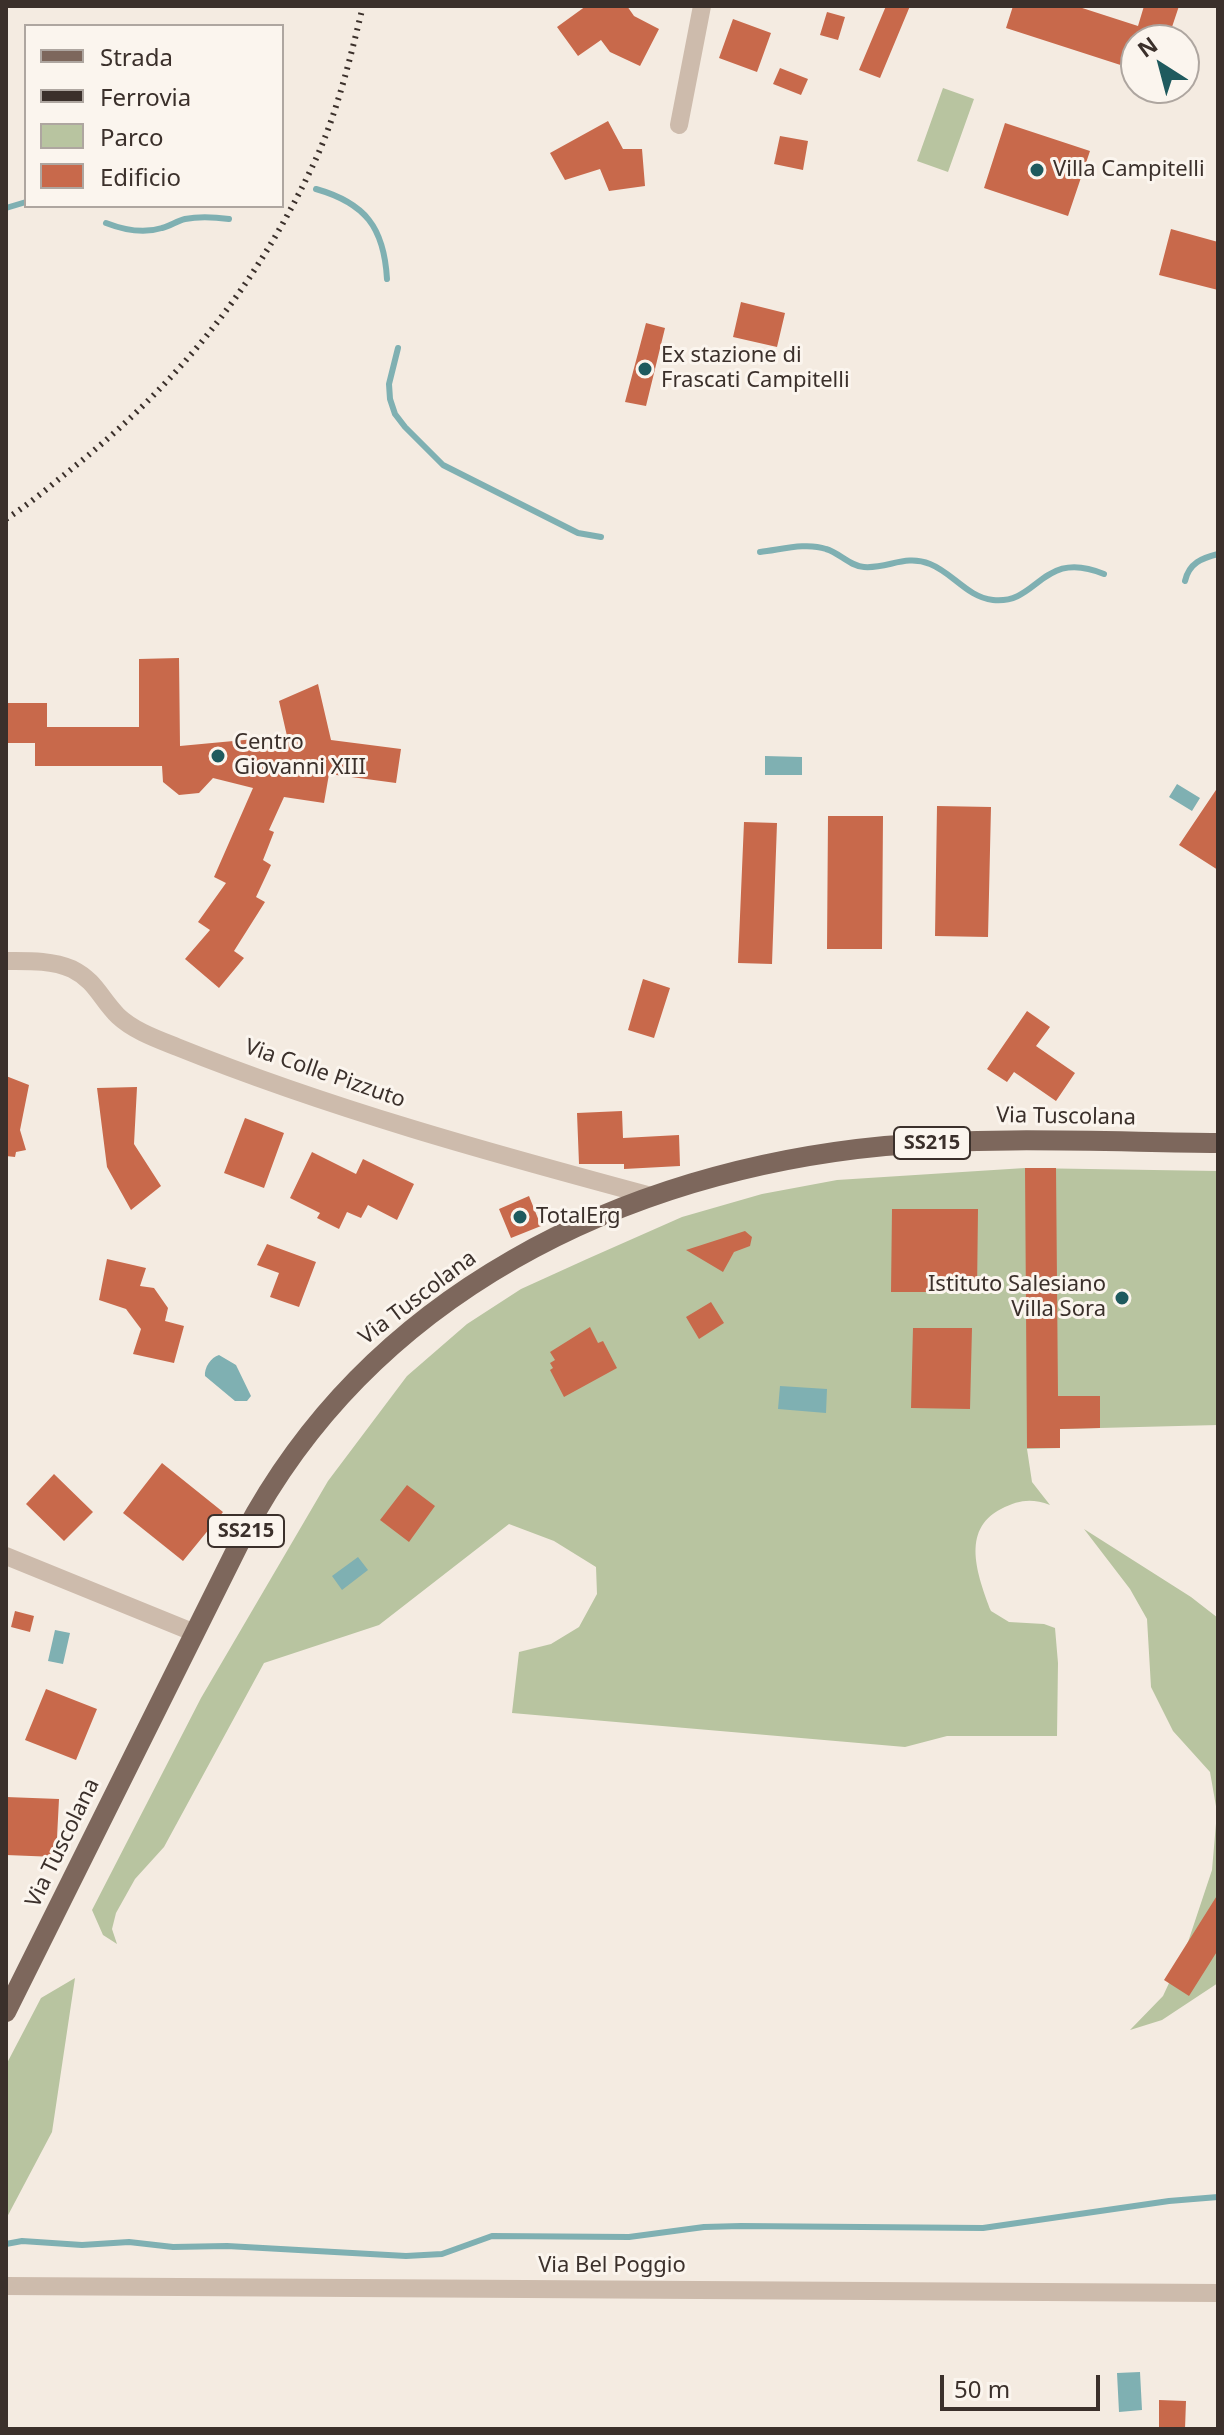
<!DOCTYPE html>
<html>
<head>
<meta charset="utf-8">
<style>
	body { margin:0 }
	#map { position:relative; width:1224px; height:2435px; overflow:hidden; background:#f4ebe1; font-family:"Noto Sans",sans-serif }
	canvas { display:block }
	.frame { position:absolute; inset:0; border:8px solid #3b302b; pointer-events:none }
	.legend { position:absolute; left:24px; top:24px; width:260px; height:184px; box-sizing:border-box; background:#fbf5ee; border:2px solid #aea6a0; margin:0; padding:10px 14px; list-style:none; font-size:24px; color:#3b302b }
	.legend li { display:flex; align-items:center; gap:16px; height:40px }
	.legend b { width:40px; border:2px solid #aea6a0 }
	.north { position:absolute; left:1120px; top:24px; width:80px; height:80px; box-sizing:border-box; background:#fbf5ee; border:2px solid #aea6a0; border-radius:50%; rotate:324deg; font-size:22px; font-weight:700; line-height:32px; text-align:center; color:#3b302b }
	.north::after { content:''; display:block; margin:auto; width:28px; height:36px; background:#1f5a5e; clip-path:polygon(50% 0,100% 100%,50% 72%,0 100%) }
	.scale { position:absolute; left:940px; top:2375px; width:160px; height:36px; box-sizing:border-box; border:4px solid #3b302b; border-top:0; padding-left:10px; font-size:24px; line-height:28px; white-space:nowrap; color:#3b302b; -webkit-text-stroke:6px #fbf5ee; paint-order:stroke }
</style>
</head>
<body>
<div id="map">
<canvas width="1224" height="2435"></canvas>
<div class="frame"></div>
<ul class="legend">
<li><b style="height:10px;background:#7d675c"></b>Strada</li>
<li><b style="height:10px;background:#3b302b"></b>Ferrovia</li>
<li><b style="height:22px;background:#b8c4a0"></b>Parco</li>
<li><b style="height:22px;background:#c8694b"></b>Edificio</li>
</ul>
<div class="north">N</div>
<div class="scale">50 m</div>
</div>
<script>
const c = document.querySelector('canvas').getContext('2d');
c.lineJoin = 'round';
function paint(path, color) {
  c.fillStyle = color;
  c.fill(path, 'evenodd');
}
function stroke(path, color, width, dash) {
  c.strokeStyle = color;
  c.lineWidth = width;
  c.lineCap = dash ? 'butt' : 'round';
  c.setLineDash(dash || []);
  c.stroke(path);
}
function write(font, color, halo, rows, align = 'center') {
  c.font = font + ' "Noto Sans",sans-serif';
  c.lineWidth = 6;
  c.setLineDash([]);
  c.textBaseline = 'middle';
  c.strokeStyle = halo;
  c.fillStyle = color;
  for (const [text, x, y, turn = 0] of rows) {
    c.save();
    c.translate(x, y);
    c.rotate((+turn || 0) * Math.PI / 180);
    c.textAlign = isNaN(turn) ? turn : align;
    if (halo) c.strokeText(text, 0, 0);
    c.fillText(text, 0, 0);
    c.restore();
  }
}
paint(new Path2D(`
	M943,88L974,99L948,172L917,161Z
	M1025,1168L1218,1171V1425L1060,1429V1448L1027,1449L1032,1482L1050,1505C1031,1498 1019,1500 1001,1509C960,1530 978,1576 991,1611L1009,1622L1044,1624L1055,1628L1058,1663L1057,1736H947L905,1747L512,1713L519,1652L551,1644L579,1627L597,1594L596,1567L554,1541L509,1524L379,1625L264,1663L164,1847L135,1879L116,1913L112,1929L117,1944L103,1935L92,1910L201,1698L328,1481L407,1376L467,1324L521,1289L587,1259L682,1217L762,1194L837,1180Z
	M1084,1529L1191,1597L1218,1618V1983L1162,2020L1130,2030L1163,1996L1188,1942L1212,1870L1217,1812L1210,1772L1173,1731L1151,1687L1147,1619L1130,1589Z
	M75,1978L52,2132L6,2219V2065L41,1998Z`), '#b8c4a0');
paint(new Path2D(`
	M765,756L802,757V775H765Z
	M1177,784L1200,798L1192,811L1169,797Z
	M219,1355L236,1365L251,1396L247,1401H235L205,1376C204,1368 211,1357 219,1355Z
	M780,1386L827,1389L826,1413L778,1409Z
	M358,1557L368,1570L342,1590L332,1576Z
	M55,1630L70,1633L63,1664L48,1661Z
	M1140,2372L1142,2410L1119,2412L1117,2373Z`), '#7fb0b2');
stroke(new Path2D(`
	M316,189C365,203 384,227 387,279
	M6,208L26,202
	M106,223C124,230 143,234 162,228C170,226 177,221 185,219C200,216 214,217 229,219
	M398,348L389,384L390,399L395,414L405,427L443,465L578,533L601,537
	M760,552C780,550 806,542 826,549C840,553 849,566 864,567C888,569 905,554 930,564C953,573 967,597 993,600C1039,605 1041,548 1104,574
	M1185,581C1189,563 1202,558 1218,554
	M6,2244L22,2241L82,2245L129,2242L173,2247L227,2246L406,2256L442,2254L492,2236L629,2237L704,2227L741,2226L983,2228L1169,2201L1218,2197`), '#7fb0b2', 6);
paint(new Path2D(`
	M586,6H627L634,16L659,29L640,66L610,52L601,40L578,56L557,27Z
	M886,6H910L880,78L859,70Z
	M1013,6H1076L1138,26L1144,6H1179L1169,36L1170,40H1136V70L1006,28Z
	M827,12L845,17L838,40L820,35Z
	M733,19L771,33L757,72L719,58Z
	M780,68L808,79L801,95L773,84Z
	M608,121L623,149H642L645,186L609,191L600,169L565,180L550,153Z
	M1005,123L1090,151L1068,216L984,188Z
	M780,136L808,141L803,170L774,164Z
	M1171,229L1218,242V290L1159,275Z
	M741,302L785,313L777,347L733,337Z
	M646,323L665,328L646,406L625,402Z
	M179,658L180,746L287,736L279,701L318,684L331,740L401,749L396,783L329,774L324,803L284,797L269,830L274,832L263,860L271,865L256,897L265,902L234,951L244,958L219,988L185,959L210,930L198,922L226,883L214,877L253,788L213,778L199,793L179,795L163,782L162,766H35V743H6V703H47V727H139V659Z
	M1218,787V870L1179,845Z
	M937,806L991,807L988,937L935,936Z
	M828,816H883L882,949H827Z
	M744,822L777,823L772,964L738,963Z
	M643,979L670,988L654,1038L628,1030Z
	M1027,1011L1050,1027L1036,1046L1075,1073L1056,1101L1014,1072L1007,1082L987,1069Z
	M6,1076L29,1085L20,1130L26,1150L16,1152L15,1157L6,1156Z
	M137,1087L134,1144L161,1186L131,1210L107,1167L97,1088Z
	M622,1111L623,1138L679,1135L680,1166L624,1169V1164H579L577,1113Z
	M245,1118L284,1133L264,1188L224,1173Z
	M312,1152L356,1174L363,1159L414,1184L397,1220L368,1205L361,1218L347,1212L339,1229L317,1218L320,1213L290,1198Z
	M1025,1168H1056L1058,1396H1100V1428L1060,1429V1448H1027Z
	M529,1196L541,1226L511,1238L499,1209Z
	M892,1209H978L977,1292H891Z
	M745,1231L752,1237L750,1246L734,1252L723,1272L686,1250Z
	M267,1244L316,1262L299,1307L270,1297L279,1273L257,1265Z
	M107,1259L146,1268L140,1286L154,1288L168,1308L165,1321L184,1326L174,1363L133,1354L141,1329L126,1309L99,1300Z
	M711,1302L724,1323L699,1339L686,1317Z
	M590,1327L598,1343L603,1341L617,1368L564,1397L550,1370L553,1368L550,1363L555,1360L550,1352Z
	M913,1328H972L970,1409L911,1408Z
	M162,1463L223,1512L183,1561L123,1513Z
	M54,1474L93,1512L64,1541L26,1504Z
	M407,1485L435,1506L409,1542L380,1520Z
	M15,1611L34,1616L30,1632L11,1627Z
	M46,1689L97,1709L76,1760L25,1740Z
	M6,1797L59,1799L56,1857L6,1855Z
	M1218,1894V1950L1189,1996L1164,1980Z
	M1159,2400L1186,2401L1185,2429H1159Z`), '#c8694b');
stroke(new Path2D(`
	M679,125L702,6
	M6,961C28,961 51,960 72,969C96,981 100,998 118,1016C134,1031 157,1039 177,1047C331,1109 491,1153 651,1196
	M6,1556L195,1633
	M6,2286L1218,2293`), '#cdbbac', 18);
stroke(new Path2D(`
	M6,2012L244,1534C371,1294 622,1171 885,1146C995,1136 1107,1142 1218,1143`), '#7d675c', 20);
stroke(new Path2D(`
	M6,519C28,505 49,487 69,471C177,385 255,288 314,163C337,114 350,59 363,6`), '#3b302b', 6, [2, 6]);
for (const [x, y, r, color] of [
	[1037,170,8,"#1f5a5e"],
	[645,369,8,"#1f5a5e"],
	[218,756,8,"#1f5a5e"],
	[520,1217,8,"#1f5a5e"],
	[1122,1298,8,"#1f5a5e"]
]) {
  const dot = new Path2D();
  dot.arc(x, y, r, 0, 2 * Math.PI);
  c.fillStyle = color;
  c.fill(dot);
  stroke(dot, '#fbf5ee', 3);
}
for (const [x, y, w] of [
	[932,1143,76],
	[246,1531,76]
]) {
  const box = new Path2D();
  box.roundRect(x - w / 2, y - 16, w, 32, 6);
  c.fillStyle = '#fbf5ee';
  c.fill(box);
  stroke(box, '#3b302b', 2);
}
write('bold 20px', '#3b302b', null, [
	["SS215",932,1143],
	["SS215",246,1531]
]);
write('22px', '#3b302b', '#fbf5ee', [
	["Villa Campitelli",1053,170],
	["Ex stazione di",661,356],
	["Frascati Campitelli",661,381],
	["Centro",234,743],
	["Giovanni XIII",234,768],
	["TotalErg",536,1217],
	["Istituto Salesiano",1106,1285,"right"],
	["Villa Sora",1106,1310,"right"]
], 'left');
write('22px', '#3b302b', '#fbf5ee', [
	["Via Colle Pizzuto",325,1074,19],
	["Via Tuscolana",1066,1117,1],
	["Via Tuscolana",418,1298,-37],
	["Via Tuscolana",63,1843,-64],
	["Via Bel Poggio",612,2266]
]);
</script>
</body>
</html>
